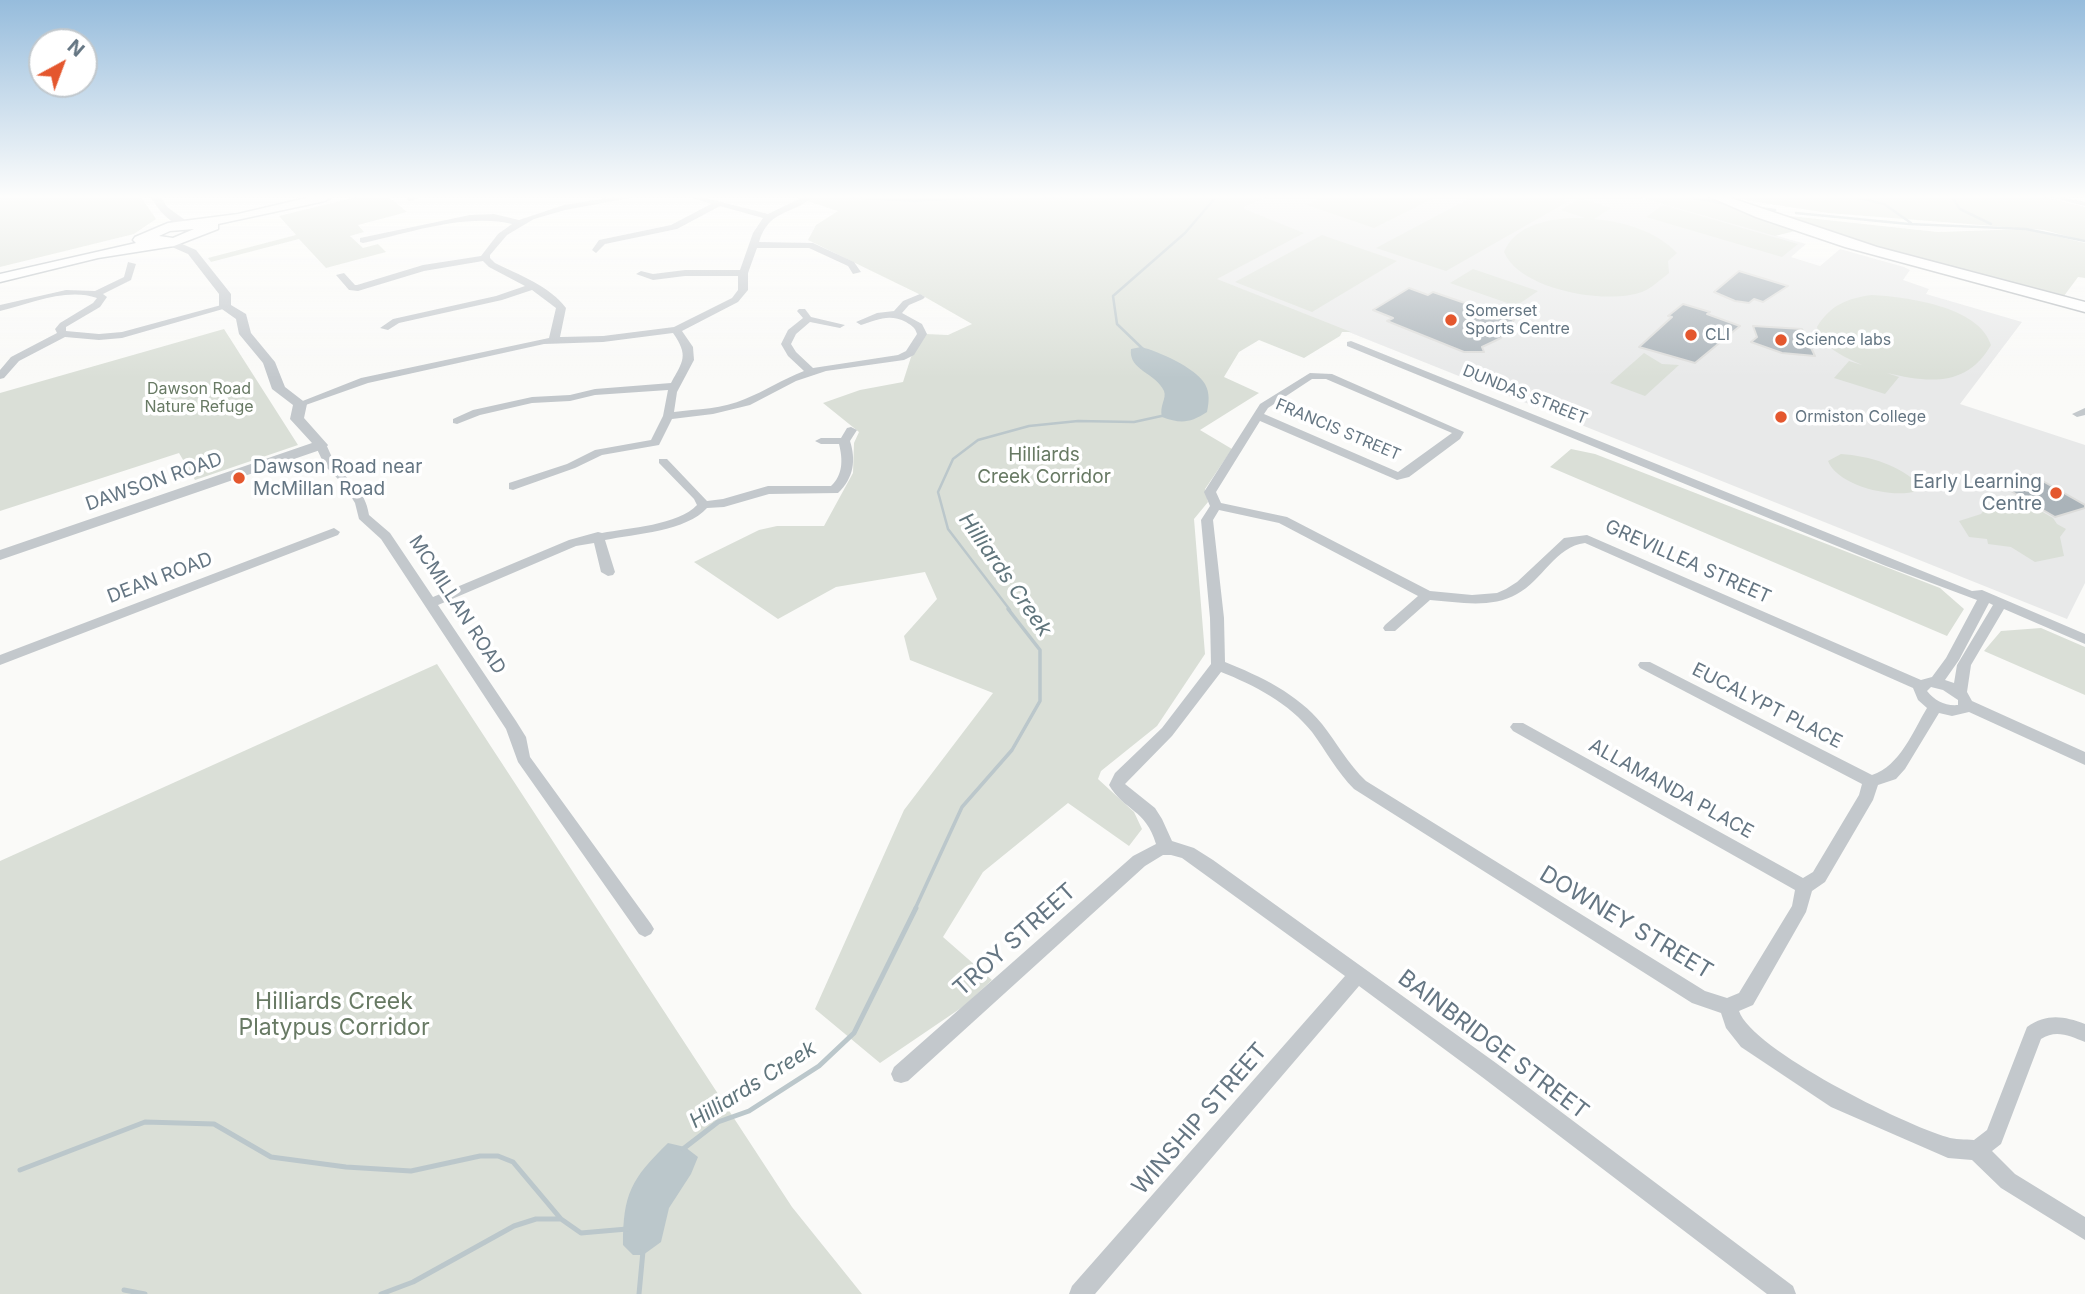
<!DOCTYPE html>
<html>
<head>
<meta charset="utf-8">
<style>
	body { margin:0 }
	#map { position:relative; width:2085px; height:1294px; overflow:hidden; background:#fafaf8; font-family:Inter,sans-serif }
	canvas { display:block }
	.north { position:absolute; left:28px; top:28px; width:70px; height:70px; box-sizing:border-box; background:#fff; border:2px solid #c1c8cd; border-radius:50%; rotate:41deg; font-size:19px; font-weight:700; line-height:28px; text-align:center; color:#657683 }
	.north::after { content:''; display:block; margin:auto; width:24px; height:32px; background:#e4572e; clip-path:polygon(50% 0,100% 100%,50% 72%,0 100%) }
</style>
</head>
<body>
<div id="map">
<canvas width="2085" height="1294"></canvas>
<div class="north">N</div>
</div>
<script>
const c = document.querySelector('canvas').getContext('2d');
c.lineJoin = 'round';
function paint(path, color) {
  c.fillStyle = color;
  c.fill(path, 'evenodd');
}
function stroke(path, color, width, dash) {
  c.strokeStyle = color;
  c.lineWidth = width;
  c.lineCap = dash ? 'butt' : 'round';
  c.setLineDash(dash || []);
  c.stroke(path);
}
function write(font, color, halo, rows, align = 'center') {
  c.font = font + ' Inter,sans-serif';
  c.lineWidth = 7;
  c.setLineDash([]);
  c.textBaseline = 'middle';
  c.strokeStyle = halo;
  c.fillStyle = color;
  for (const [text, x, y, turn = 0] of rows) {
    c.save();
    c.translate(x, y);
    c.rotate((+turn || 0) * Math.PI / 180);
    c.textAlign = isNaN(turn) ? turn : align;
    if (halo) c.strokeText(text, 0, 0);
    c.fillText(text, 0, 0);
    c.restore();
  }
}
paint(new Path2D(`
	M1266,197H1639L1806,244L1791,257L1820,266L1840,249L1904,267L1910,270L1903,280L1929,289L1926,294L2022,322L1960,404L2085,445V583L2067,619L1216,279L1303,233L1241,208Z`), '#e8e9e9');
paint(new Path2D(`
	M0,197H141L156,219L134,234L0,267Z
	M357,197H389L407,212L358,225L364,232L350,236L363,248L378,244L386,252L326,268L299,239L211,262L208,258L296,235L279,216Z
	M795,197H1266L1242,208L1304,233L1217,279L1351,332H1342L1340,336L1304,358L1259,340L1239,352L1224,377L1259,393L1200,430L1232,449L1205,489L1208,502L1194,519L1205,654L1157,726L1101,771L1098,779L1134,812L1142,829L1129,846L1068,803L983,872L943,937L992,980L964,1006L880,1063L815,1009L904,810L993,693L910,660L904,636L937,599L925,572L836,587L778,619L694,562L759,530L777,526H824L853,473L854,443L859,432L823,403L860,390L903,382L911,357L926,334L948,335L972,324L925,297L808,240L816,225L838,211Z
	M1322,197H1436L1374,228L1307,205Z
	M1472,197H1556L1569,201L1446,271L1376,248Z
	M1639,197H1707L1799,230L1775,236Z
	M1725,197H2044L2085,207V241L2044,230L1828,213Z
	M1580,198L1611,208L1594,219C1625,222 1656,231 1677,253L1668,261L1669,273C1661,279 1652,288 1642,292C1606,305 1520,290 1504,252C1516,222 1556,217 1585,218L1561,210Z
	M1663,205L1798,244L1782,257L1646,217Z
	M1771,214L1938,232L2026,229L2085,243V278L2078,277L2064,296L2085,304L1905,257Z
	M1322,235L1397,261L1312,312L1235,282Z
	M1473,269L1538,291L1516,306L1450,283Z
	M1872,295C1906,297 1979,306 1991,345C1967,387 1929,383 1887,373L1899,377L1885,394L1834,378L1849,361L1862,365C1843,356 1822,348 1817,327C1830,305 1848,298 1872,295Z
	M224,329L298,445L195,480L179,453L0,511V393Z
	M1644,353L1662,364L1679,365L1645,396L1610,383Z
	M1571,449L1595,454L1940,588L1964,609L1947,636L1550,467Z
	M1841,454C1870,456 1900,465 1921,486L1917,491C1893,499 1838,486 1828,461Z
	M2013,495L2053,518L2057,524L2066,529L2060,537L2064,556L2035,562L2011,547L1988,544L1987,539L1969,537L1959,521L1981,514L1989,504H2007Z
	M2041,628L2085,647V695L1984,651L2001,631Z
	M437,664L792,1207L862,1294H0V861Z`), '#dadfd7');
paint(new Path2D(`
	M1141,347C1158,351 1196,368 1205,384C1210,393 1209,402 1207,412C1190,423 1181,424 1162,417C1159,406 1167,398 1164,391C1156,373 1128,370 1131,349Z
	M668,1143L685,1147L698,1157L691,1174L669,1208L661,1242L643,1255H633L623,1245C623,1194 631,1179 668,1143Z`), '#bbc7cb');
stroke(new Path2D(`
	M847,197L914,201L981,197
	M1044,197H1068
	M1689,197L1731,205
	M1855,197L1884,204L1911,223
	M1952,197L1960,209L1991,224
	M1760,208L1775,210
	M1796,213L1909,224L2026,229L2085,241
	M1143,349L1117,324L1113,296L1185,233L1216,197
	M1010,610L948,529L938,492L953,459L978,440L1029,426L1078,421L1134,422L1166,415`), '#bbc7cb', 2.5);
stroke(new Path2D(`
	M915,909L962,807L1012,750L1040,701V650L1008,609`), '#bbc7cb', 3.5);
stroke(new Path2D(`
	M683,1149L718,1122L749,1111L819,1066L854,1033L916,908
	M20,1170L145,1122L214,1124L271,1157L346,1167L411,1171L480,1156H498L513,1162L561,1219
	M124,1290L145,1294
	M381,1294L413,1282L514,1226L536,1219H561L581,1233L627,1229
	M639,1294L643,1251`), '#bbc7cb', 5);
const building = new Path2D(`
	M1739,271L1788,286L1763,302L1754,299L1749,303L1735,301L1714,292Z
	M1409,288L1428,295L1433,292L1514,320L1501,338L1482,347L1484,352H1464L1387,321L1393,318L1373,310Z
	M1683,304L1710,312L1707,314L1740,326L1695,363L1639,347L1672,317L1668,316Z
	M1753,326L1802,329L1815,356L1782,353L1751,342L1757,337Z
	M2032,475L2085,505V508L2055,517L1999,484Z`);
paint(building, '#aab3b9');
stroke(building, '#dcdcda', 2);
const secondary = new Path2D(`
	M311,197H331L325,201L218,224V229L174,246L98,258L0,282V274L136,243L133,240L135,237L168,223L238,214ZM194,229L173,238L159,236L170,231Z`);
const primary = new Path2D(`
	M1710,197H1728L1877,247L2085,302V312L1845,247L1756,217Z`);
stroke(secondary, '#b3babf', 3);
stroke(primary, '#b5babe', 3);
paint(new Path2D(`
	M409,197H423L410,201L406,199Z
	M614,197H635L565,210L534,219L507,235L490,255V258L495,263C519,275 550,286 566,308L560,337L603,336L674,327L732,298L738,290V276H685L653,280L636,274L641,271L653,274L685,270H740L753,233L763,218L720,206L677,229L605,244L596,253L592,250L599,240L671,225L711,204L690,197H702L768,214L803,197H813C792,215 769,209 759,242L813,243L854,262L861,272L853,274L848,266L809,248H757L748,273V290L738,302L682,331L693,347L694,360L677,392L674,412C697,409 723,409 745,399C765,391 783,379 804,371L788,356L781,344L788,330L803,318L797,311L799,309H805L811,317L845,325L840,328L810,322L796,334L791,344L796,352L813,368L898,355L906,351L917,334C915,327 912,326 906,322C889,313 877,320 861,325L856,322L877,313L894,311L903,301L920,294L925,297L923,299L909,305L902,313L922,324L927,334L914,355L904,360L826,371L796,381L750,405L713,414L672,419L659,445L602,455L575,468L513,490L509,489V483L567,464L595,450L651,440L663,416L668,390L595,395L570,401L532,403L480,415L457,424L453,423V419L473,410L532,397L570,395L595,389L671,383C683,361 689,356 673,333L603,342L544,344L368,383L300,407L295,404L361,378L549,338L556,308L532,290L502,300L399,323L388,330L380,328L393,319L496,296L525,286L489,267L483,261L424,271L358,291L349,290L336,275L344,273L355,285H357L423,265L481,256L498,234L512,224C466,213 409,233 363,243L360,242V238L470,215L494,214L519,220L564,205Z
	M2049,197H2063L2085,202V206Z
	M128,262L136,264L131,280L103,294L107,297L100,307L66,327V331L99,334L122,332L225,304L230,307L122,338L99,340L65,337L19,361L4,378L0,379V370L11,357L57,333L55,329L60,323L93,303L97,298C67,287 29,304 0,311V305L66,290L95,291L124,277Z
	M1351,341L1972,591L1982,590L2085,634V644L2004,609L1971,665L1967,692L1972,701L2085,752V765L1969,712L1952,716L1939,713L1905,769L1896,779L1878,785L1873,800L1825,882L1812,891L1806,912L1753,1005L1739,1011C1752,1050 1905,1125 1947,1137C1955,1140 1965,1139 1974,1140L1987,1130L2027,1027C2047,1013 2064,1016 2085,1024V1042C2070,1036 2056,1029 2041,1039L2001,1144L1992,1151L2015,1174L2085,1217V1240L2001,1188L1972,1160L1948,1158L1831,1107L1741,1047L1726,1028L1721,1013L1692,1003L1354,789C1337,772 1326,751 1312,732C1289,703 1254,685 1221,672L1172,736L1125,784L1155,808L1162,819L1172,841L1194,848L1213,860L1496,1063L1793,1286L1796,1294H1767L1482,1077L1359,986L1095,1294H1069L1072,1286L1345,976L1182,858L1171,855H1163L1145,866L908,1081L901,1083L894,1081L891,1074L894,1067L1133,856L1156,844C1146,809 1124,811 1109,785L1115,773L1162,728L1211,664L1210,618L1201,520L1210,506L1204,492L1260,404L1310,373L1332,374L1464,432L1460,439L1409,477L1397,480L1260,421L1216,492L1221,503L1287,517L1430,591L1472,595L1497,593L1506,589L1517,582L1564,538L1587,535L1921,680L1932,677L1946,658L1977,600L1886,566L1347,346V342ZM1312,379H1326L1452,433L1398,472L1264,414L1268,408ZM1219,510L1279,523L1418,596L1385,625L1383,628L1385,631H1395L1430,600C1458,602 1491,609 1517,594C1542,581 1556,546 1585,543L1913,688L1918,700L1927,708C1913,731 1900,766 1872,775L1650,662H1640L1638,665L1640,668L1862,784L1859,795L1813,872L1803,878L1523,723H1513L1510,727L1513,731L1795,890L1792,906L1739,993L1727,998L1705,991L1366,781C1348,764 1337,743 1322,724C1298,694 1260,676 1225,662L1224,618L1213,520ZM1989,603L1993,605L1957,665L1954,683L1945,680L1959,660ZM1931,687L1943,690L1958,700V705C1945,706 1935,701 1927,691Z
	M2085,408V415L2077,417L2072,414Z
	M851,427L857,430L850,441C856,460 854,478 838,493L769,494L724,507L707,508C687,531 635,534 605,540L615,572L613,575L608,576L601,572L594,543L576,546L438,605L516,721L526,737L530,757L651,924L654,929L651,934L645,937L639,934L518,762L506,729L381,539L359,519L355,503L343,484L325,466L315,445L321,442L325,443C329,449 331,457 335,463C348,483 365,488 369,515L390,533L433,597L569,540L598,532L602,533C628,528 679,525 697,505L694,499L659,463V459H667L707,501L723,499L768,486H831C843,475 843,460 839,444H821L815,441L821,438H841L847,428Z
	M334,528L340,532L338,535L0,665V655Z`), '#c3c8cc');
paint(new Path2D(`
	M151,197H161L167,207L188,222V226C172,227 158,210 151,197Z
	M165,240H173L196,250L231,294V305L246,314L251,333L275,362L285,387L307,404L304,418L328,445L326,448L0,560V550L312,443L290,419L293,405L272,389L263,363L239,334L236,319L219,307V294L188,254L165,244Z`), '#c3c8cc');
paint(secondary, '#fff');
paint(primary, '#fff');
const sky = c.createLinearGradient(0, 0, 0, 378);
sky.addColorStop(0, '#96bcdc');
sky.addColorStop(0.52, '#fdfdfc');
sky.addColorStop(1, '#fdfdfc00');
c.fillStyle = sky;
c.fillRect(0, 0, 2085, 378);
for (const [x, y, r, color] of [
	[1451,320,7,"#e4572e"],
	[1691,335,7,"#e4572e"],
	[1781,340,7,"#e4572e"],
	[1781,417,7,"#e4572e"],
	[239,478,7,"#e4572e"],
	[2056,493,7,"#e4572e"]
]) {
  const dot = new Path2D();
  dot.arc(x, y, r, 0, 2 * Math.PI);
  c.fillStyle = color;
  c.fill(dot);
  stroke(dot, '#fff', 2.5);
}
write('16px', '#657683', '#fff', [
	["Somerset",1465,311],
	["Sports Centre",1465,329],
	["CLI",1705,335],
	["Science labs",1795,340],
	["Ormiston College",1795,417]
], 'left');
write('16px', '#687a64', '#fff', [
	["Dawson Road",199,389],
	["Nature Refuge",199,407]
]);
write('16px', '#657683', '#fff', [
	["DUNDAS STREET",1525,395,22],
	["FRANCIS STREET",1338,430,23]
]);
write('19px', '#687a64', '#fff', [
	["Hilliards",1044,455],
	["Creek Corridor",1044,477]
]);
write('19px', '#657683', '#fff', [
	["Dawson Road near",253,467],
	["McMillan Road",253,489],
	["Early Learning",2042,482,"right"],
	["Centre",2042,504,"right"]
], 'left');
write('19px', '#657683', '#fff', [
	["DAWSON ROAD",154,482,-19],
	["GREVILLEA STREET",1688,562,24],
	["DEAN ROAD",160,578,-21],
	["MCMILLAN ROAD",457,605,57],
	["EUCALYPT PLACE",1767,706,27],
	["ALLAMANDA PLACE",1671,789,29]
]);
write('italic 21px', '#60757c', '#fff', [
	["Hilliards Creek",1005,575,55],
	["Hilliards Creek",753,1085,-32]
]);
write('23px', '#657683', '#fff', [
	["DOWNEY STREET",1626,923,31],
	["TROY STREET",1015,940,-42],
	["BAINBRIDGE STREET",1493,1045,37],
	["WINSHIP STREET",1200,1119,-49]
]);
write('23px', '#687a64', '#fff', [
	["Hilliards Creek",334,1002],
	["Platypus Corridor",334,1028]
]);
</script>
</body>
</html>
